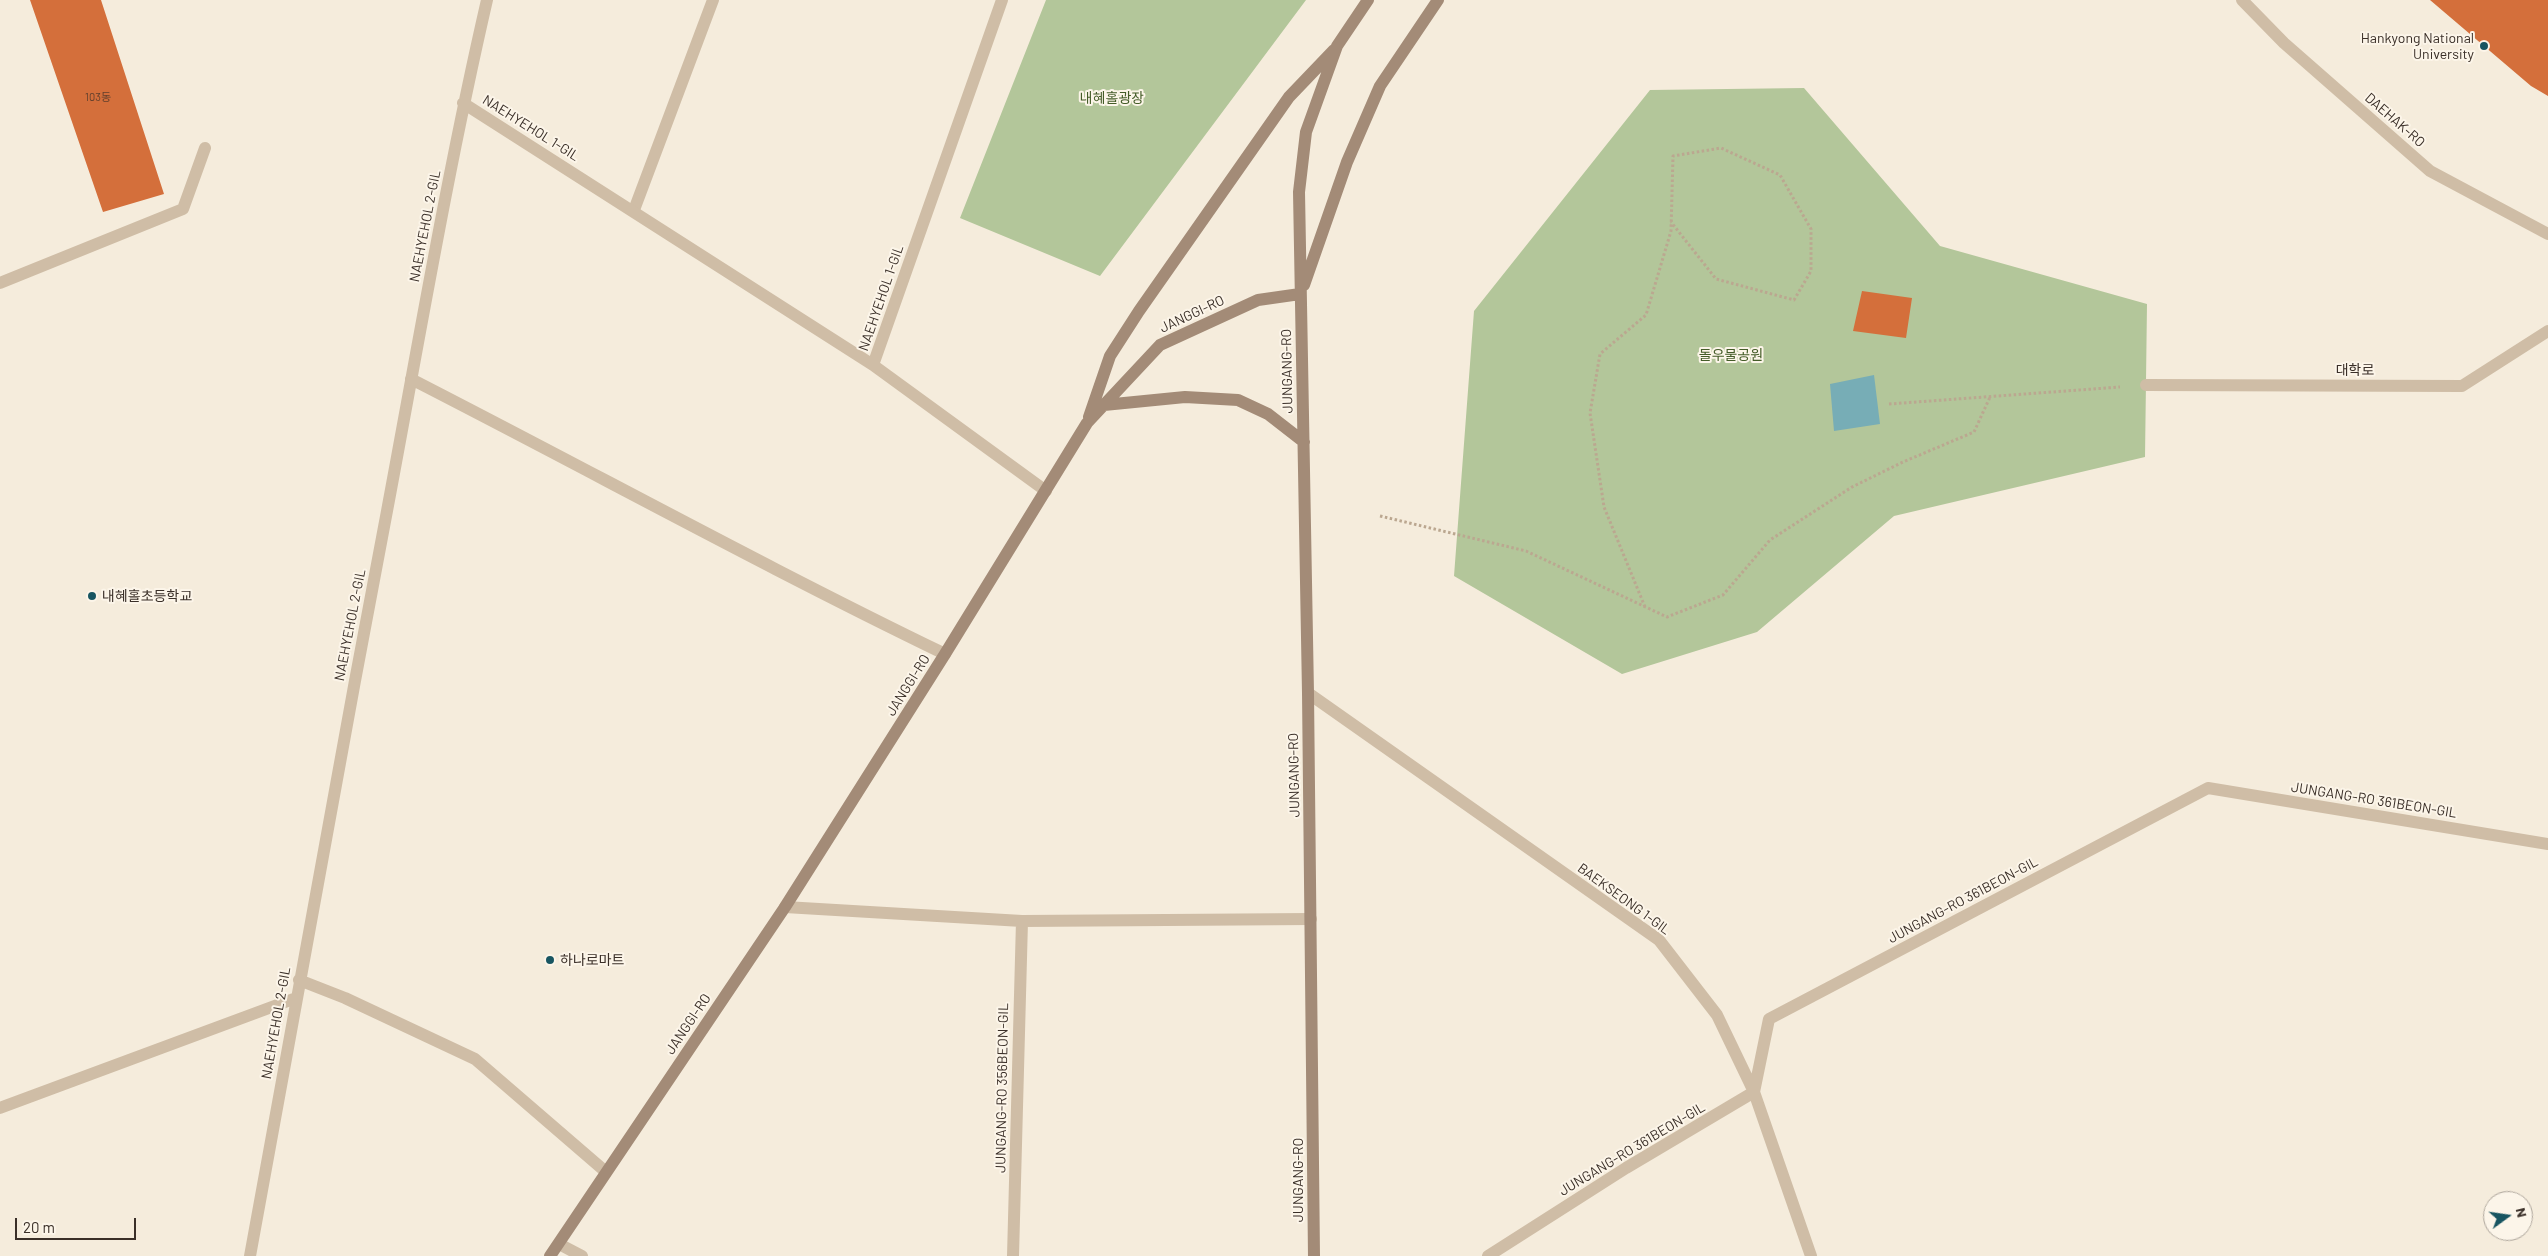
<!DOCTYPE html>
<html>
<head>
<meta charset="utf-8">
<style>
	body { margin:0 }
	#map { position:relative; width:2548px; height:1256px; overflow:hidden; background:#f5ecdc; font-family:Barlow,sans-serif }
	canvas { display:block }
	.north { position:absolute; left:2483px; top:1191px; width:50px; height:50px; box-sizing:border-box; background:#fcf5e9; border:1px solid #aea69c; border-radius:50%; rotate:76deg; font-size:14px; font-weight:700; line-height:20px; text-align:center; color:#3a2f28 }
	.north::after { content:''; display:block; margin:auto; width:18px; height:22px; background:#185561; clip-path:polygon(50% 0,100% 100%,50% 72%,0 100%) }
	.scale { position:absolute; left:15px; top:1218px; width:121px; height:22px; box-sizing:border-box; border:2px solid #3a2f28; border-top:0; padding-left:6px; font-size:15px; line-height:18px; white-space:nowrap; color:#3a2f28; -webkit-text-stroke:4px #fcf5e9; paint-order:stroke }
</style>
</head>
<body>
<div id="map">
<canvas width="2548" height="1256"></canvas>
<div class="north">N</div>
<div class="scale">20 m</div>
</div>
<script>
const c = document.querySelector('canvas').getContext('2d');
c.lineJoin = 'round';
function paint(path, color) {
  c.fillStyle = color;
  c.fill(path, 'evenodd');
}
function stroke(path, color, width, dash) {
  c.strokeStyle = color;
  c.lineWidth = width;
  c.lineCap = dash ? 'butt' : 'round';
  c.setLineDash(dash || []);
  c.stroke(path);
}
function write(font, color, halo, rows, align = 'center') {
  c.font = font + ' Barlow,"Noto Sans KR",sans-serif';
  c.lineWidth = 4;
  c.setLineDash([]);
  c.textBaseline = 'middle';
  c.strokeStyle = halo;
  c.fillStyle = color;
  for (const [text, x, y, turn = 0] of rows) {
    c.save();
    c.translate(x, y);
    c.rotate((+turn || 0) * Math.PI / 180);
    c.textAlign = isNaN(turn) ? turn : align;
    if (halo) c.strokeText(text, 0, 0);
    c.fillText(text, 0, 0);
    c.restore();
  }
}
paint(new Path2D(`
	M1046,0H1306L1100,276L960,218Z
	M1804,88L1940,246L2147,304L2145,457L1894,516L1757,632L1622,674L1454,576L1474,311L1650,90Z`), '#b3c69a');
paint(new Path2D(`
	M1874,375L1880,424L1834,431L1830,384Z`), '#77adb6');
paint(new Path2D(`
	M30,0H101L164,194L103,212Z
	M2430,0H2548V96L2531,86Z
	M1862,291L1912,298L1906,338L1853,331Z`), '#d46f3b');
stroke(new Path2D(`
	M1889,404L2120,387
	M1380,516L1526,551L1667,617L1723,595L1770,540L1852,487L1903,462L1974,432L1990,397
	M1645,607L1604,507L1590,413L1600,354L1646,315L1671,231L1673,156L1721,148L1780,175L1811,229V271L1794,300L1716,279L1671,222`), '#bba790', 3, [2.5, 2.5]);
stroke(new Path2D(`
	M634,210L713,0`), '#cfbda6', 12);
stroke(new Path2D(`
	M2242,0L2284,43L2430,171L2548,234
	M463,103L873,365L1046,491
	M0,283L183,209L205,148
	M873,365L1002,0
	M411,379C589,470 765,567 945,654
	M2146,385L2462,386L2548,331
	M1308,693L1659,940L1717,1015L1754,1092L1811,1256
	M785,907L1022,921L1311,919
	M299,980L345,998L475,1059L606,1172
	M0,1108L296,998
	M559,1244L582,1256
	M250,1256C294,1007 340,759 387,511C419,340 448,169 487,0
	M1013,1256L1022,921
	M1488,1256L1626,1168L1754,1092L1769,1019L2208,788L2548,844`), '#cfbda6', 12);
stroke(new Path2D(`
	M1304,285L1347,162L1380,86L1438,0
	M1104,405L1185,397L1238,400L1268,414L1304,442
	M1089,417L1110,356L1139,311L1289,97L1334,50
	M550,1256L785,907L945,654L1087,423L1160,345L1258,300L1300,294
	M1314,1256L1308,693L1299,192L1306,132L1337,46L1368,0`), '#a38b77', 12);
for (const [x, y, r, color] of [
	[2484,46,5,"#185561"],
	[92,596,5,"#185561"],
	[550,960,5,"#185561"]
]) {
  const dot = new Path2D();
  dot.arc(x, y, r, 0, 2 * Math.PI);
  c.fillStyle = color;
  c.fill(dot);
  stroke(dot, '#fcf5e9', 2);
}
write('11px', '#603f2d', null, [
	["103동",98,97]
]);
write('14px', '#3a2f28', '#fcf5e9', [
	["Hankyong National",2474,38,"right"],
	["University",2474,54,"right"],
	["내혜홀초등학교",102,596],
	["하나로마트",560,960]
], 'left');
write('14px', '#445c28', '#fcf5e9', [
	["내혜홀광장",1112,98],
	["돌우물공원",1731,355]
]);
write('14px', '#3a2f28', '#fcf5e9', [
	["DAEHAK-RO",2395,120,41],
	["NAEHYEHOL 1-GIL",531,128,32],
	["NAEHYEHOL 2-GIL",425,226,-79],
	["NAEHYEHOL 1-GIL",881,298,-71],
	["JANGGI-RO",1192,314,-25],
	["대학로",2355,370],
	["JUNGANG-RO",1287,371,-91],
	["NAEHYEHOL 2-GIL",350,625,-79],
	["JANGGI-RO",908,685,-58],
	["JUNGANG-RO",1294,775,-91],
	["JUNGANG-RO 361BEON-GIL",2374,800,9],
	["BAEKSEONG 1-GIL",1624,899,36],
	["JUNGANG-RO 361BEON-GIL",1963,900,-28],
	["NAEHYEHOL 2-GIL",276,1023,-80],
	["JANGGI-RO",688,1024,-56],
	["JUNGANG-RO 356BEON-GIL",1002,1088,-89],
	["JUNGANG-RO 361BEON-GIL",1632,1149,-31],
	["JUNGANG-RO",1298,1180,-90]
]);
</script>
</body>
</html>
